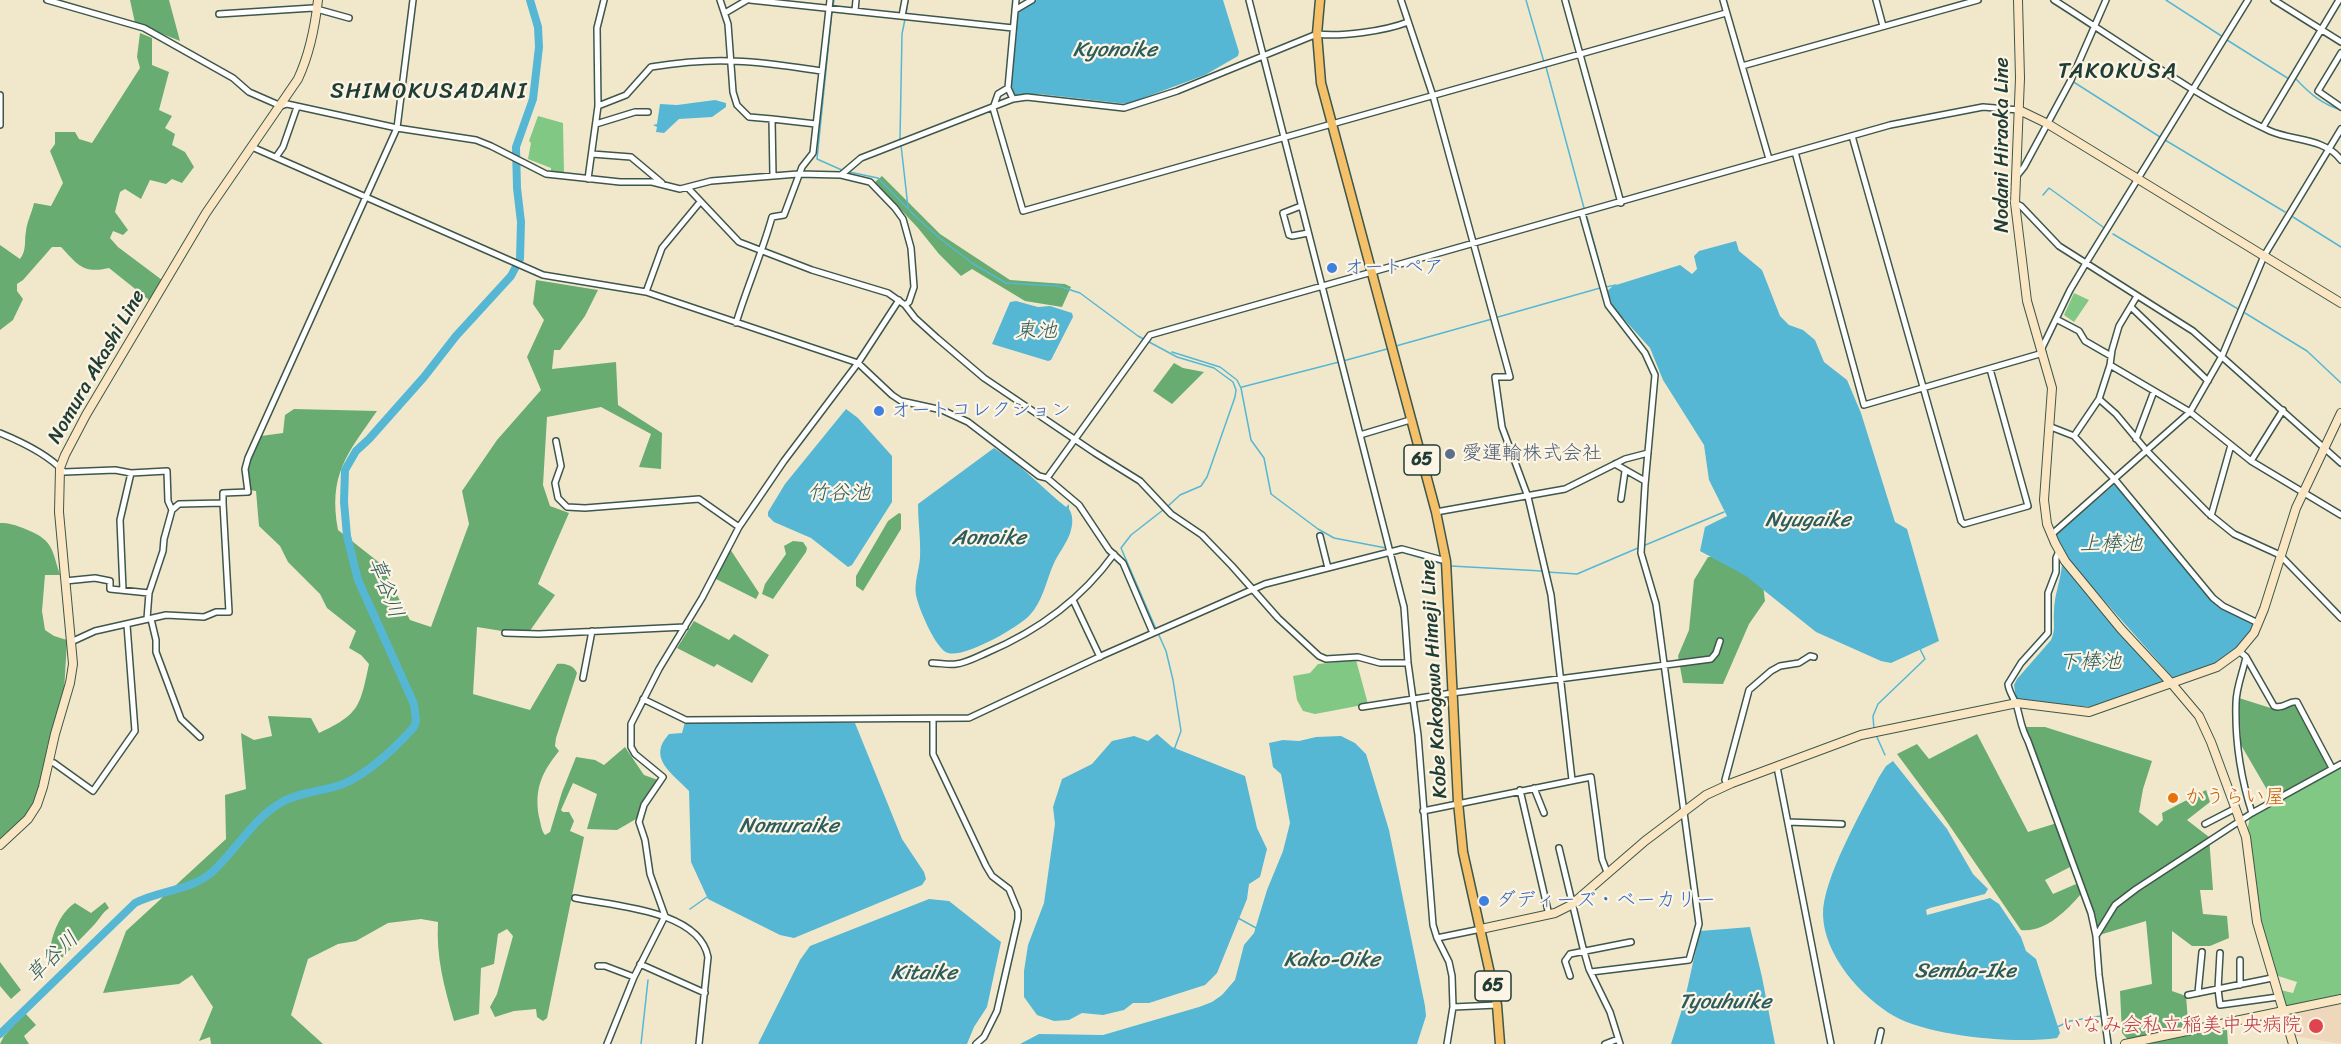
<!DOCTYPE html>
<html>
<head>
<meta charset="utf-8">
<style>
	body { margin:0 }
	canvas { display:block; background:#f1e8cc }
</style>
</head>
<body>
<canvas width="2341" height="1044"></canvas>
<script>
const c = document.querySelector('canvas').getContext('2d');
c.lineJoin = 'round';
function paint(path, color) {
  c.fillStyle = color;
  c.fill(path, 'evenodd');
}
function stroke(path, color, width, dash) {
  c.strokeStyle = color;
  c.lineWidth = width;
  c.lineCap = dash ? 'butt' : 'round';
  c.setLineDash(dash || []);
  c.stroke(path);
}
function write(font, color, halo, rows, align = 'center') {
  c.font = font + ' Sriracha,"Klee One",sans-serif';
  c.lineWidth = 4.5;
  c.setLineDash([]);
  c.textBaseline = 'middle';
  c.strokeStyle = halo;
  c.fillStyle = color;
  for (const [text, x, y, turn = 0] of rows) {
    c.save();
    c.translate(x, y);
    c.rotate((+turn || 0) * Math.PI / 180);
    c.textAlign = isNaN(turn) ? turn : align;
    if (halo) c.strokeText(text, 0, 0);
    c.fillText(text, 0, 0);
    c.restore();
  }
}
paint(new Path2D(`
	M2341,1004V1044L2294,1036L2288,1017L2291,1013Z`), '#eed7bb');
paint(new Path2D(`
	M538,116L563,123L564,173H551V168L528,159L531,143L529,141Z
	M2074,293L2089,300L2074,322L2064,315Z
	M1356,660L1368,704L1315,714L1303,711L1297,700L1293,676L1310,673L1318,664Z
	M2341,767V994L2287,1007L2280,990L2293,993L2297,982L2275,975L2261,927L2257,898L2254,865L2247,831L2250,817Z`), '#80c884');
paint(new Path2D(`
	M130,0H169L180,41L135,23Z
	M140,33L152,38V65L169,72L159,110L172,116L165,128L175,134L172,145L185,152L194,167L182,183L172,179L166,184L150,180L141,199L125,189L120,192L115,212L128,230L123,235L113,231L110,238L118,247L162,280L149,300L109,268C83,274 78,265 61,247H52L23,280L17,284V291L23,299L13,320L0,330V245L20,259C27,250 24,241 26,231C27,222 32,212 34,203L51,206L63,183L50,151L55,144V132H75L79,139L92,143L140,68L137,57Z
	M882,176L940,234L1010,280L1065,284L1071,287L1062,307L1025,301L972,269L961,276L939,254L918,228L875,182Z
	M536,280L598,290L585,316L560,350H554L552,369L616,362L618,405L662,433L661,469L639,467L651,434L601,407L547,417L543,485L550,506L569,513L538,584L555,595L527,635L477,627L473,694L530,710L557,664C564,663 574,665 577,673L556,738L555,746L559,751C542,772 534,789 539,817C541,824 541,830 545,835L550,832L562,792L576,757L595,760L604,765L625,747L644,775L658,780L641,805L636,819L617,830L587,829L597,794L573,783L561,810L563,812H569L574,821L570,831L584,837L547,1018L543,1021L537,1017L536,1009L514,1011L495,1017L490,1007L497,994L513,936L507,929L498,934L494,964L481,968L479,1014L454,1021C444,987 436,957 438,922L421,919L388,923L356,941L338,944L308,959L291,1015L323,1044H211L210,1037L199,1041L213,1007L192,975L179,984L103,993L126,931L226,839L225,795L246,789L241,733L254,740L272,736L268,716L311,718L319,733C360,714 360,706 369,664L361,655L349,648L356,631L327,608L320,594L288,562L280,546L259,526L256,491L249,490L247,465L261,436L283,433L285,415L294,409L377,411C347,454 328,475 338,530L381,564L410,620L431,627L469,524L462,491L497,440L541,390L527,357L544,320L533,304Z
	M1174,363L1183,368L1204,372L1172,404L1153,391Z
	M899,513L901,514V529L863,591L856,586V576L888,521Z
	M0,523C9,523 15,525 23,528C53,540 51,546 60,575H45L42,611L45,630L54,636L67,640L64,692L48,744L38,794L30,812L0,840Z
	M793,541L803,542L807,548L806,552L773,599L762,594L765,584L786,554L784,546Z
	M730,549L759,593L756,599L714,578Z
	M1735,556L1763,585L1765,601L1749,624L1723,684L1683,683L1678,656L1689,630L1694,580L1708,557Z
	M694,621L729,640L734,634L769,655L752,683L717,664L714,667L677,648Z
	M2239,698L2280,711L2295,703L2328,768L2273,800L2241,745Z
	M2020,727H2045L2152,761L2143,789L2139,812L2157,826L2163,820L2162,813L2206,790L2210,802L2187,820L2209,837L2213,890H2200L2203,914L2227,916L2229,938L2210,946H2192L2172,931V991L2186,996L2189,1033L2227,1030L2228,1044H2132L2122,1033L2120,991L2152,984L2146,921L2096,936L2060,830L2070,867L2045,880L2053,894L2076,884L2081,894C2066,911 2045,933 2021,930L1943,816L1897,754L1917,744L1929,759L1977,734L2028,832L2057,823Z
	M105,902L109,908C102,913 99,920 93,926C81,939 68,951 56,964L50,958C49,940 59,913 75,903L91,913Z
	M0,962L21,990L11,999L0,986Z
	M25,1013L36,1025L24,1036L29,1044H0L4,1036Z`), '#68ac72');
paint(new Path2D(`
	M1037,0H1223L1239,52L1238,56L1205,75L1127,104L1039,94L1016,95L1014,94L1011,83L1017,12Z
	M715,100L726,103V107L712,117L679,119L664,133L656,132L657,127L653,125L657,124L660,104L677,105Z
	M1736,241L1739,251L1762,270L1780,316L1789,325L1803,330L1815,340L1824,362L1847,380L1861,413L1895,522L1907,529L1939,641L1891,663L1881,661L1816,632L1746,576L1700,551L1705,527L1727,516L1709,480L1704,445L1663,380L1650,348L1613,307L1607,291L1613,286L1680,265L1692,274L1697,269L1694,256L1699,251Z
	M1016,301L1038,307L1050,306L1072,313L1073,317L1051,360L1048,361L992,344L1010,302Z
	M846,409L858,418L892,456V502L852,565L848,567L811,538L774,522L768,516V512L785,484Z
	M994,448C1022,465 1041,487 1066,507L1069,504V509C1073,515 1073,523 1071,530C1068,542 1059,552 1054,563C1046,581 1043,601 1029,616C1017,628 965,658 948,653C936,650 918,607 916,595C914,583 919,570 920,558C921,541 918,522 918,504Z
	M2116,483L2208,597L2221,608L2254,624C2239,658 2207,669 2174,679L2068,560L2055,536Z
	M2062,564L2164,681L2162,684L2093,707L2018,701L2016,698L2014,685L2017,679L2051,640C2056,630 2053,622 2054,612C2054,595 2061,580 2062,564Z
	M685,722L855,723L902,839L924,872L926,879L922,885L794,938L780,935L708,899L691,862L689,791C671,772 647,758 669,734L682,733Z
	M1157,734L1172,747L1245,776L1257,828L1267,849L1260,877L1249,884L1247,899L1217,973L1205,985L1149,1003H1133L1124,1010L1103,1015L1082,1013L1069,1020L1054,1021L1037,1015L1024,997V971L1028,945L1044,903L1055,824L1053,807L1062,779L1092,764L1112,741L1134,736L1148,741Z
	M1341,736L1355,743L1366,754L1389,830L1425,1006L1426,1016L1417,1044H1020L1039,1034L1103,1035L1199,1007L1212,1002L1222,995L1235,980L1244,945L1254,933L1267,890L1283,851L1290,823L1281,774L1273,767L1269,743L1283,740L1299,741L1316,737Z
	M1893,761L1947,829L1973,874L1988,889L1985,894L1930,908L1926,910L1927,915L1990,898L1999,904L2021,937L2026,951L2036,959L2060,1033L2057,1038C2017,1044 1931,1037 1894,1016C1861,997 1824,955 1823,915C1822,880 1862,811 1879,777L1886,766Z
	M929,899L949,901L1001,942L987,1007L974,1027L967,1044H758L800,960L810,946Z
	M1750,927L1762,977L1775,1044H1671L1684,1003L1700,931Z`), '#55b7d4');
stroke(new Path2D(`
	M1526,0L1544,62
	M2166,0L2223,37
	M833,7L834,0
	M832,11L817,159L844,171
	M906,14L908,0
	M2227,40L2289,79
	M1546,67L1584,208
	M2294,79H2296C2310,94 2322,104 2341,110
	M2072,81L2160,137
	M900,139L902,34L905,19
	M2165,140L2285,212
	M901,145L908,207
	M849,172L878,178L916,217L942,240L972,263L1006,283L1058,286L1080,293L1138,336L1177,357L1214,368L1233,382L1236,390L1235,397L1207,477L1201,486L1180,495L1167,507
	M2043,195L2049,188L2103,227
	M1587,217L1606,287L1616,285
	M2293,217L2341,247
	M2113,234L2238,309
	M2245,313L2307,351L2341,383
	M1498,317L1600,288
	M1396,346L1492,319
	M1172,352L1220,367L1237,380L1241,388L1251,440L1264,458L1271,494L1318,529L1334,538L1386,548
	M1343,361L1387,349
	M1242,387L1339,362
	M1643,546L1724,512
	M1401,552L1442,564
	M1451,566L1542,571
	M1547,572L1577,574L1638,548
	M1156,629L1121,548L1131,535L1163,510
	M1158,633L1166,651L1173,680L1181,731L1174,750
	M1874,730L1873,716L1878,704L1925,659L1920,649
	M1876,735L1885,755
	M690,909L707,897
	M1238,918L1258,929
	M2057,1027L2070,1021L2101,1016
	M2109,1031L2111,1044
	M641,1044L648,980`), '#55b7d4', 1.5);
stroke(new Path2D(`
	M0,1034L135,903C160,890 189,891 211,873C236,851 252,819 282,802C301,791 323,792 343,784C369,773 395,748 414,727L416,721L414,704L358,580L347,536L344,502L345,470L356,451L369,439L424,377L456,336L511,276L520,259L521,222L517,188L516,147L533,99L539,47L538,27L530,0`), '#55b7d4', 8);
const street = new Path2D(`
	M47,0L144,28L233,78L249,92L281,106L287,104L397,128L476,140L491,146L546,174L565,176L620,182H652L680,189L711,181L798,174L841,175L870,182L895,208L903,219L911,248L914,287L909,302L905,305
	M720,0L728,24L733,92L737,105L749,117L772,119L773,176
	M750,0L1013,28
	M1249,0L1404,607L1408,663L1418,735L1433,925L1437,938L1449,962L1452,976L1453,1007L1447,1044
	M1401,0L1433,96L1510,377H1495L1502,427L1528,497L1551,595L1572,780
	M1565,0L1621,203
	M1723,0L1769,159
	M1876,0L1883,26
	M2054,0C2125,45 2194,96 2270,131C2293,141 2325,138 2341,160
	M2274,0L2341,42
	M1015,10L1032,0
	M855,11L856,0
	M725,13L747,0
	M219,14L313,8L349,18
	M902,16L905,0
	M2341,53L2318,91L2341,107
	M1742,66L1978,0
	M1008,88L998,94L993,108L1023,211L1726,13
	M0,95V125
	M1013,99L1008,88L1016,0
	M598,106L626,95L651,67C677,63 704,60 730,61C760,61 792,67 822,71
	M772,119L816,124
	M596,124L635,112H648
	M2263,127L2339,0
	M1852,136L1961,521L1964,524L2028,506L1990,369
	M252,147L543,275L646,292L858,363L892,395L901,401L942,410L968,422L1039,476L1047,478L1079,505L1109,550L1123,563L1153,633
	M1795,152L1864,405L2043,353
	M592,154L631,157L662,183
	M276,157L283,147L297,107
	M841,175L861,158L1013,99L1027,97L1124,108L1177,91L1317,34C1341,37 1385,31 1408,22
	M2016,177L2024,167L2071,80L2106,0
	M588,179L598,106L597,28L604,0
	M688,188L739,242L812,270L888,293L905,305L915,318L937,338L984,378L1095,453L1140,481L1171,514L1202,535L1232,566L1278,618L1319,656L1326,659L1358,657L1380,663H1408
	M2015,203L2021,206L2059,246L2193,331L2341,463
	M1301,206L1283,213L1289,235L1292,236L1308,233
	M1582,213L1608,305L1645,353L1655,375L1645,485L1641,553L1656,604L1699,924L1689,960L1591,972
	M646,292L662,248L700,202
	M2131,307L2208,381
	M2056,319L2079,331L2085,341L2111,356
	M736,323C747,287 762,253 772,217L784,215L802,167L813,153L830,0
	M2042,348L2070,290L2086,263L2248,0
	M2110,365L2190,412L2251,461L2341,515
	M2099,399L2116,414L2146,450L2208,513L2234,534L2280,555L2341,618
	M2051,427L2074,436L2117,482L2213,598L2223,606L2258,623
	M0,433C22,442 48,454 64,472L115,470L131,473L167,471L168,501L172,510
	M1360,435L1410,420
	M2074,436L2099,399L2110,365L2112,350L2119,326L2137,296
	M2136,439L2154,391
	M556,441L561,466L555,483L558,498L567,507L585,508L699,499L739,527
	M2251,461L2283,410
	M1615,464L1645,481
	M1047,478L1150,335L1890,125L1983,107L2019,110
	M1621,499L1625,471
	M1436,512L1565,489L1625,459L1648,453
	M2211,516L2231,445
	M2051,535L2190,412L2222,356L2264,256L2341,129
	M1320,536L1328,568
	M2059,551L2056,558V572L2048,593V633L2021,663L2008,684C2009,693 2015,699 2017,707C2021,721 2021,728 2028,741L2091,913L2096,936L2099,975L2108,1044
	M65,581L95,578L110,581V589L149,593
	M123,590L120,520L131,473
	M1073,600L1100,657
	M147,619L149,593L163,551L164,539L172,510L179,504L223,503V493L248,492L245,469L248,458L397,128L413,0
	M151,619L156,640V652L181,719L200,737
	M505,633L539,634L685,627
	M71,642L95,631L166,615L204,617L216,612H229L223,503
	M2239,651L2246,657C2243,672 2236,688 2236,703C2235,739 2241,779 2252,813
	M2246,657L2274,706C2283,710 2289,700 2297,702L2332,768
	M932,663C940,663 948,665 956,664C966,663 977,657 986,653C1038,631 1081,600 1114,554
	M583,678L592,631
	M643,699L686,720L969,718L1101,656L1265,584L1402,549L1446,561
	M1362,707L1452,693L1711,659L1716,653L1720,641
	M933,719V754L986,866L992,876L1009,889L1018,911V919L997,1011L984,1037L976,1044
	M49,762L54,763L93,791L135,731L127,625
	M1777,767L1831,1044
	M1728,785L1725,780L1749,690L1771,671L1780,666L1799,663L1810,656L1814,657
	M1534,788L1544,813
	M1520,790L1549,915
	M1423,811L1591,777L1602,859L1607,872
	M1788,822L1842,824
	M2205,824L2236,808
	M1559,848L1583,948L1589,969L1610,1012L1620,1044
	M575,898C614,906 699,910 708,957L699,1044
	M665,916L650,874L645,840L639,822L644,805L663,777L635,754L631,747V724L659,669L702,598L739,527L784,461L858,363L899,300
	M2096,936L2115,905L2136,889L2252,813L2341,764
	M1437,938L1481,929
	M2220,953L2218,989L2220,1005L2278,997
	M640,964L705,993
	M598,966H605L634,977
	M1570,976L1565,961L1570,954L1631,942
	M2240,985V960
	M2198,993L2202,952
	M2188,995L2272,978
	M1453,1007L1497,1005
	M607,1044L634,977L665,916
	M1605,1044L1618,1039
	M1878,1044L1881,1031`);
const secondary = new Path2D(`
	M2018,0L2020,78L2015,203L2027,301L2052,388L2044,500L2047,524L2055,543L2065,561L2121,629L2172,684L2199,716L2211,742L2246,837L2257,922L2293,1044
	M2019,110L2048,124L2341,303
	M0,845L28,819L37,805L43,787L55,734L70,683L73,664L71,642L59,512L60,468L65,455L86,415L206,213L298,79C310,53 315,27 318,0
	M1481,929L1555,913L1571,905L1645,841L1706,795L1732,783L1861,735L2017,703L2089,712L2217,667L2239,651L2254,633L2264,609L2296,508L2341,413
	M2125,1044L2341,999`);
const primary = new Path2D(`
	M1320,0L1317,34L1321,83L1436,512L1446,561L1458,802L1463,852L1497,1005L1500,1044`);
stroke(street, '#3e574b', 8);
stroke(secondary, '#3e574b', 10);
stroke(primary, '#3e574b', 11);
stroke(street, '#fff', 5);
stroke(secondary, '#fbe6c3', 8);
stroke(primary, '#f4c16a', 8);
for (const [x, y, r, color] of [
	[1332,268,6,"#3f7fe0"],
	[879,411,6,"#3f7fe0"],
	[1450,454,6,"#5c6f8a"],
	[2173,798,6,"#e8710a"],
	[1484,901,6,"#3f7fe0"],
	[2316,1026,8,"#e0444e"]
]) {
  const dot = new Path2D();
  dot.arc(x, y, r, 0, 2 * Math.PI);
  c.fillStyle = color;
  c.fill(dot);
  stroke(dot, '#fcf5e5', 2);
}
for (const [x, y, w] of [
	[1422,460,36],
	[1493,986,36]
]) {
  const box = new Path2D();
  box.roundRect(x - w / 2, y - 15, w, 30, 4.5);
  c.fillStyle = '#fcf5e5';
  c.fill(box);
  stroke(box, '#1f3d34', 1.5);
}
write('bold 18px', '#1f3d34', null, [
	["65",1422,460],
	["65",1493,986]
]);
write('20px', '#1f3d34', '#fcf5e5', [
	["Nodani Hiraoka Line",2003,145,-90],
	["Nomura Akashi Line",97,367,-60],
	["Kobe Kakogawa Himeji Line",1435,679,-93]
]);
write('20px', '#366cbe', '#fcf5e5', [
	["オートペア",1344,268],
	["オートコレクション",891,411],
	["ダディーズ・ベーカリー",1496,901]
], 'left');
write('20px', '#4e5e75', '#fcf5e5', [
	["愛運輸株式会社",1462,454]
], 'left');
write('20px', '#c56008', '#fcf5e5', [
	["かうらい屋",2185,798]
], 'left');
write('20px', '#be3a42', '#fcf5e5', [
	["いなみ会私立稲美中央病院",2302,1026]
], 'right');
write('italic 21px', '#2c5c5c', '#fcf5e5', [
	["Kyonoike",1115,51],
	["東池",1036,332],
	["竹谷池",839,494],
	["Nyugaike",1808,521],
	["Aonoike",989,539],
	["上棒池",2111,545],
	["草谷川",385,588,69],
	["下棒池",2090,663],
	["Nomuraike",789,827],
	["草谷川",53,958,-44],
	["Kako-Oike",1332,961],
	["Semba-Ike",1965,972],
	["Kitaike",924,974],
	["Tyouhuike",1725,1003]
]);
c.letterSpacing = '1.5px';
write('22px', '#1f3d34', '#fcf5e5', [
	["TAKOKUSA",2118,72],
	["SHIMOKUSADANI",429,92]
]);
c.letterSpacing = '0px';
</script>
</body>
</html>
